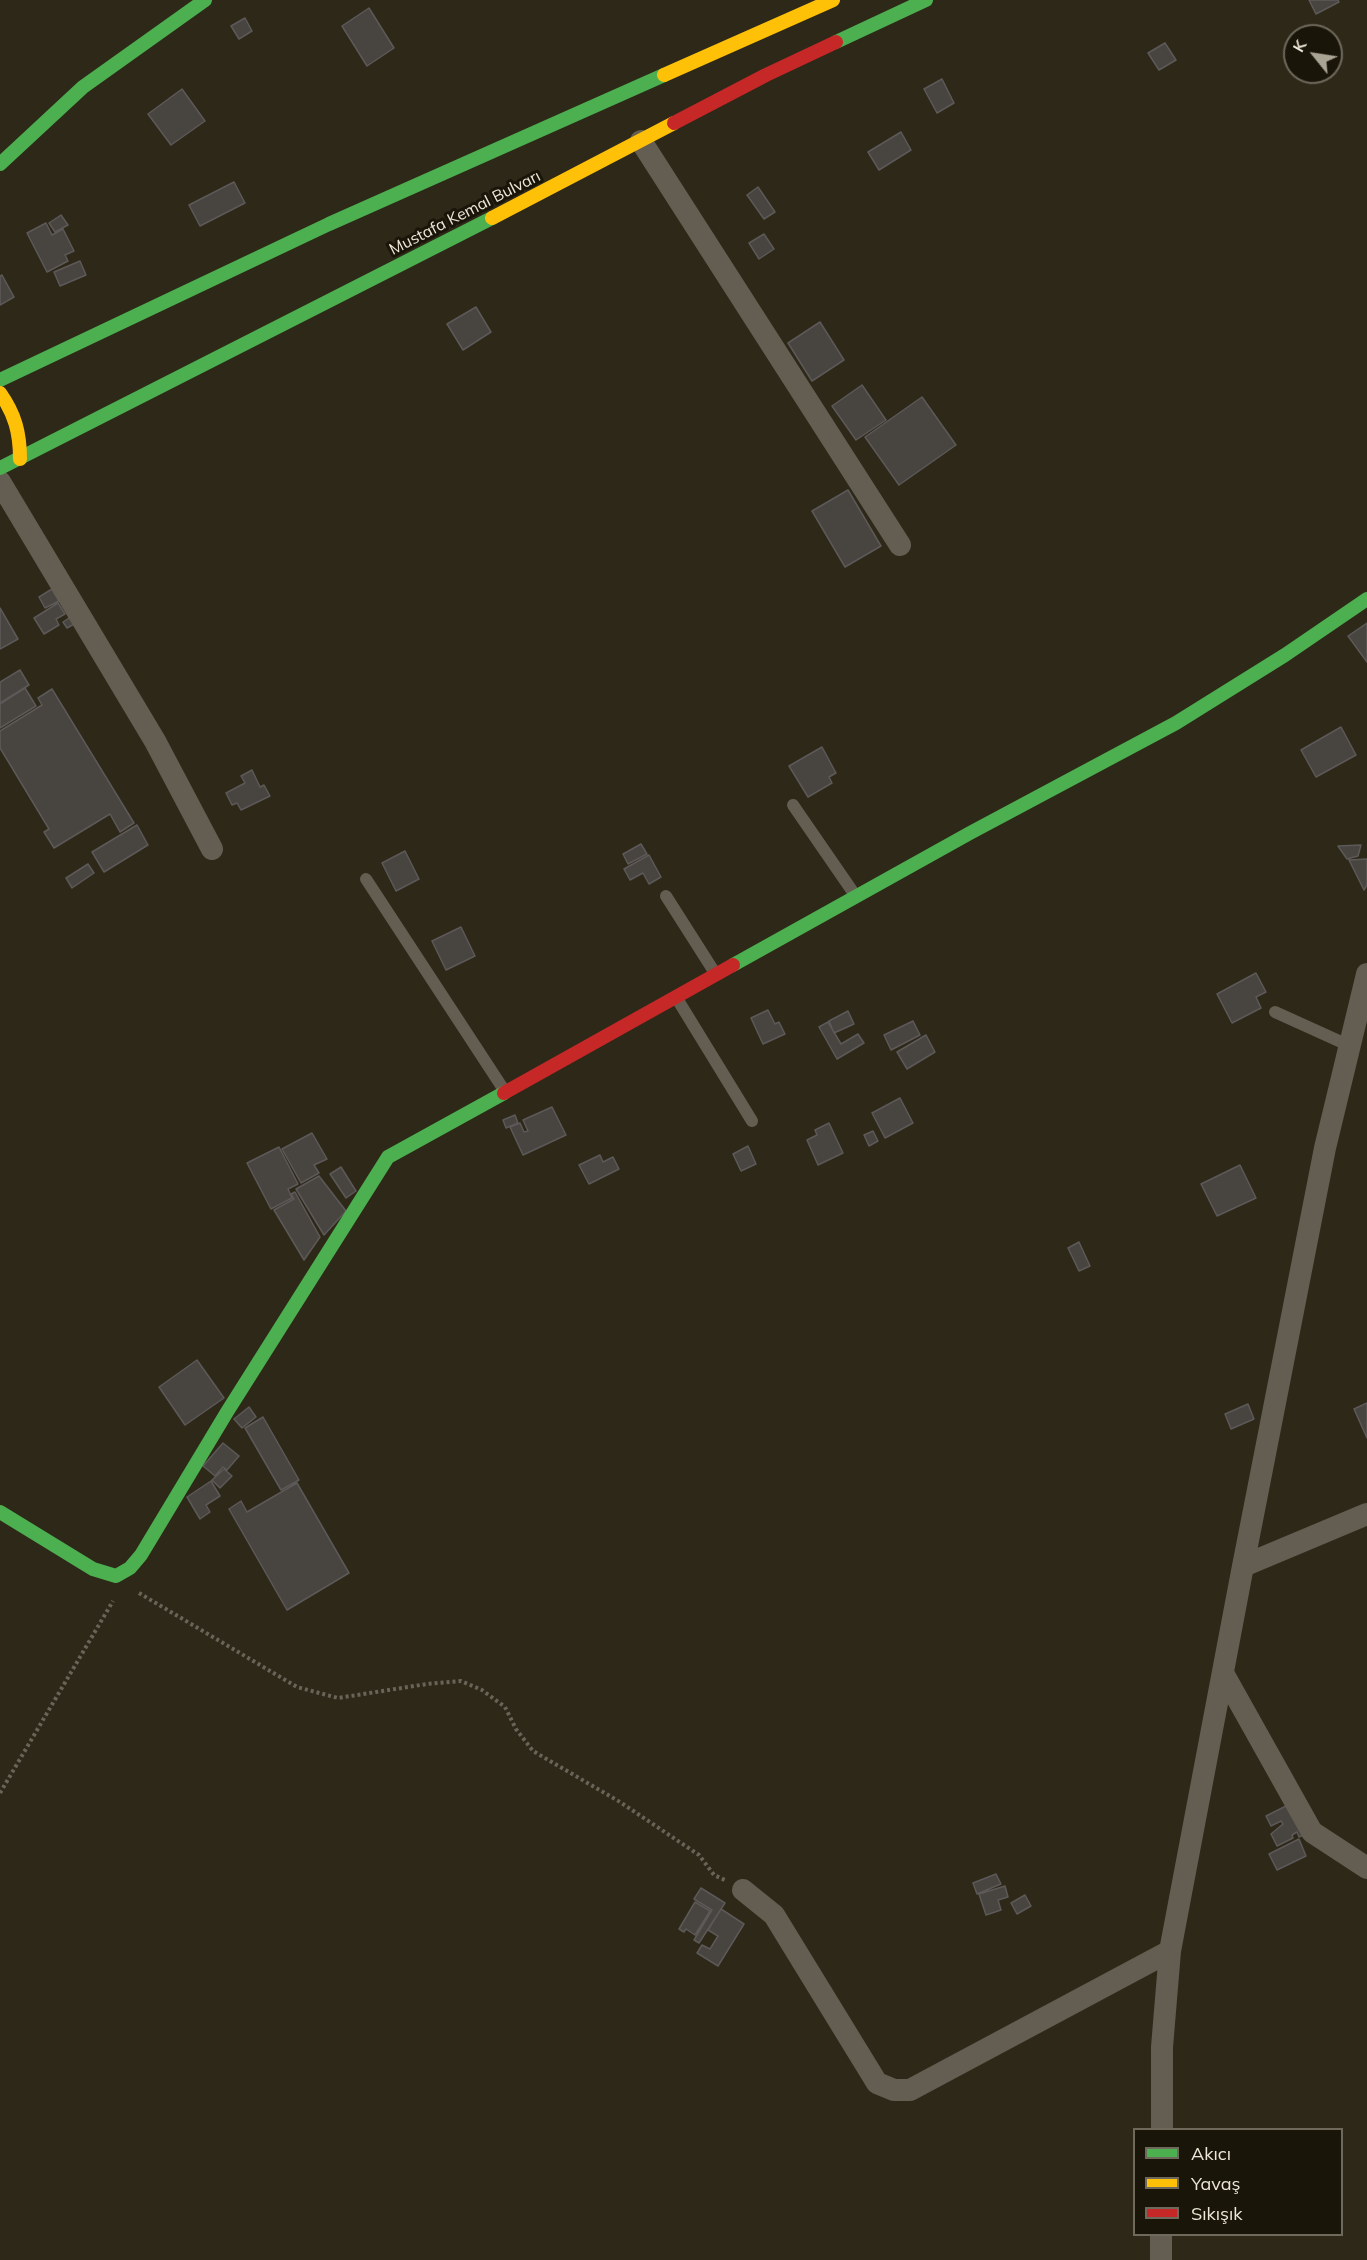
<!DOCTYPE html>
<html>
<head>
<meta charset="utf-8">
<style>
	body { margin:0 }
	#map { position:relative; width:1367px; height:2260px; overflow:hidden; background:#2d2818; font-family:Mulish,sans-serif }
	canvas { display:block }
	.legend { position:absolute; left:1133px; top:2128px; width:210px; height:108px; box-sizing:border-box; background:#191509; border:2px solid #6e695b; margin:0; padding:8px 10px; list-style:none; font-size:18px; color:#ede7d7 }
	.legend li { display:flex; align-items:center; gap:12px; height:30px }
	.legend b { width:30px; border:2px solid #6e695b }
	.north { position:absolute; left:1283px; top:24px; width:60px; height:60px; box-sizing:border-box; background:#191509; border:2px solid #6e695b; border-radius:50%; rotate:300deg; font-size:16px; font-weight:700; line-height:24px; text-align:center; color:#ede7d7 }
	.north::after { content:''; display:block; margin:auto; width:21px; height:27px; background:#aaa494; clip-path:polygon(50% 0,100% 100%,50% 72%,0 100%) }
</style>
</head>
<body>
<div id="map">
<canvas width="1367" height="2260"></canvas>
<ul class="legend">
<li><b style="height:8px;background:#4caf50"></b>Akıcı</li>
<li><b style="height:8px;background:#ffc107"></b>Yavaş</li>
<li><b style="height:8px;background:#c62828"></b>Sıkışık</li>
</ul>
<div class="north">K</div>
</div>
<script>
const c = document.querySelector('canvas').getContext('2d');
c.lineJoin = 'round';
function paint(path, color) {
  c.fillStyle = color;
  c.fill(path, 'evenodd');
}
function stroke(path, color, width, dash) {
  c.strokeStyle = color;
  c.lineWidth = width;
  c.lineCap = dash ? 'butt' : 'round';
  c.setLineDash(dash || []);
  c.stroke(path);
}
function write(font, color, halo, rows, align = 'center') {
  c.font = font + ' Mulish,sans-serif';
  c.lineWidth = 6;
  c.setLineDash([]);
  c.textBaseline = 'middle';
  c.strokeStyle = halo;
  c.fillStyle = color;
  for (const [text, x, y, turn = 0] of rows) {
    c.save();
    c.translate(x, y);
    c.rotate((+turn || 0) * Math.PI / 180);
    c.textAlign = isNaN(turn) ? turn : align;
    if (halo) c.strokeText(text, 0, 0);
    c.fillText(text, 0, 0);
    c.restore();
  }
}
const building = new Path2D(`
	M1309,0H1338L1339,2L1316,14Z
	M369,8L394,48L367,66L342,26Z
	M245,18L252,31L239,39L231,26Z
	M1165,43L1176,60L1159,70L1148,53Z
	M942,79L954,103L937,113L924,89Z
	M182,89L205,121L171,145L148,114Z
	M901,132L911,150L879,170L868,152Z
	M234,182L245,203L200,226L189,205Z
	M758,187L775,212L764,219L747,195Z
	M61,215L68,225L55,232L49,223Z
	M46,223L52,235L63,229L74,251L65,255L68,261L47,272L27,233Z
	M764,234L774,249L759,259L749,243Z
	M80,261L86,275L60,286L54,272Z
	M2,275L14,297L0,305V276Z
	M476,307L491,332L463,350L447,324Z
	M820,322L844,360L812,381L788,343Z
	M862,385L886,420L856,440L832,406Z
	M922,397L956,445L899,485L865,437Z
	M848,490L881,546L845,567L812,511Z
	M52,589L59,601L45,608L39,597Z
	M58,603L65,614L56,619L59,625L44,634L34,618Z
	M0,608L18,639L0,649Z
	M72,616L76,623L67,628L63,622Z
	M1367,623V662L1348,636Z
	M20,670L29,685L0,703V682Z
	M25,688L36,706L0,728V704Z
	M52,689L134,823L120,832L110,814L54,848L44,832L49,829L0,748V731L42,705L38,698Z
	M1341,727L1356,755L1316,777L1301,750Z
	M822,747L836,773L829,777L832,783L808,797L789,766Z
	M252,770L260,787L264,785L270,796L241,810L237,803L232,805L226,793L245,783L241,776Z
	M137,825L148,845L104,872L92,852Z
	M641,844L647,854L628,864L623,854Z
	M1361,845L1358,856L1347,859L1338,846Z
	M405,851L419,879L396,891L382,863Z
	M649,855L661,877L649,884L643,873L630,880L624,869Z
	M1367,859V885L1364,890L1349,860Z
	M88,864L94,873L72,888L66,878Z
	M461,927L475,956L446,970L432,941Z
	M1256,973L1266,992L1256,997L1261,1008L1232,1023L1217,994Z
	M768,1010L775,1024L779,1022L785,1034L763,1044L751,1018Z
	M848,1011L854,1024L834,1033L829,1021Z
	M913,1021L920,1035L891,1050L884,1035Z
	M828,1022L841,1044L858,1034L864,1043L837,1059L819,1027Z
	M926,1035L935,1052L907,1069L897,1052Z
	M900,1098L913,1123L885,1138L872,1113Z
	M552,1107L566,1135L523,1155L510,1127L520,1123L524,1132L528,1131L523,1120Z
	M515,1115L518,1123L506,1128L503,1120Z
	M829,1123L843,1153L818,1165L807,1140L817,1135L815,1130Z
	M873,1131L878,1141L869,1146L864,1135Z
	M312,1133L327,1159L314,1165L319,1173L301,1183L282,1149Z
	M748,1146L756,1164L741,1171L733,1154Z
	M279,1147L298,1184L288,1189L292,1198L271,1209L247,1163Z
	M600,1155L603,1162L613,1157L619,1169L589,1184L579,1165Z
	M1240,1165L1256,1198L1217,1216L1201,1184Z
	M341,1167L356,1191L346,1198L330,1174Z
	M319,1176L346,1211L324,1235L296,1189Z
	M295,1192L320,1237L304,1260L274,1210L294,1199L291,1194Z
	M1079,1242L1090,1266L1079,1271L1068,1248Z
	M197,1360L224,1398L185,1425L159,1387Z
	M1367,1403V1438L1354,1409Z
	M1248,1404L1254,1419L1231,1429L1225,1414Z
	M249,1407L256,1417L242,1428L234,1419Z
	M263,1417L299,1480L281,1490L245,1428Z
	M223,1443L239,1456L227,1470L223,1467L215,1476L203,1466Z
	M224,1469L232,1476L220,1488L212,1480Z
	M211,1481L220,1496L206,1505L210,1512L200,1519L187,1497Z
	M297,1483L349,1573L287,1610L229,1509L241,1501L247,1512Z
	M1288,1805L1303,1835L1299,1837L1297,1832L1292,1835L1293,1838L1277,1846L1271,1834L1283,1824L1281,1821L1271,1826L1266,1816Z
	M1299,1839L1306,1856L1277,1870L1269,1854Z
	M996,1874L1001,1884L977,1894L973,1883Z
	M1005,1886L1008,1897L998,1900L1001,1910L986,1915L979,1894Z
	M701,1888L725,1903L699,1943L694,1940L712,1910L694,1899Z
	M1025,1895L1031,1906L1017,1914L1011,1903Z
	M695,1902L710,1911L695,1935L686,1929L684,1932L679,1929Z
	M721,1909L744,1924L718,1966L697,1953L702,1945L710,1949L718,1936L708,1930Z`);
paint(building, '#484440');
stroke(building, '#5d5958', 1.5);
stroke(new Path2D(`
	M139,1593L297,1687L338,1698L427,1684L461,1681L482,1690L505,1707L516,1729L533,1751L620,1802L699,1855L714,1875L725,1880
	M0,1793L113,1601`), '#686458', 4, [3, 3]);
stroke(new Path2D(`
	M793,805L855,895
	M366,879L504,1090
	M666,896L715,973
	M676,997L752,1121
	M1275,1012L1350,1046`), '#645e52', 12);
stroke(new Path2D(`
	M641,141L900,545
	M0,482L155,741L212,849
	M1243,1566L1325,1148L1367,974
	M1223,1673L1312,1832L1367,1868
	M743,1890L774,1915L877,2083L894,2090H910L1170,1951L1162,2047V2130
	M1170,1951L1243,1566L1367,1514
	M1161,2260V2234`), '#645e52', 22);
stroke(new Path2D(`
	M836,42L926,0
	M0,164L83,87L205,0
	M0,380L329,224L664,75
	M0,468L492,218
	M733,965L970,833L1176,723L1285,655L1367,599
	M0,1512L93,1569L116,1576L130,1568L141,1555L227,1412L388,1157L504,1093`), '#4caf50', 14);
stroke(new Path2D(`
	M664,75L833,0
	M492,218L674,123
	M0,393C15,414 20,433 20,459`), '#ffc107', 14);
stroke(new Path2D(`
	M674,123L766,75L836,42
	M504,1093L733,965`), '#c62828', 14);
write('16px', '#ede7d7', '#191509', [
	["Mustafa Kemal Bulvarı",465,213,-27]
]);
</script>
</body>
</html>
